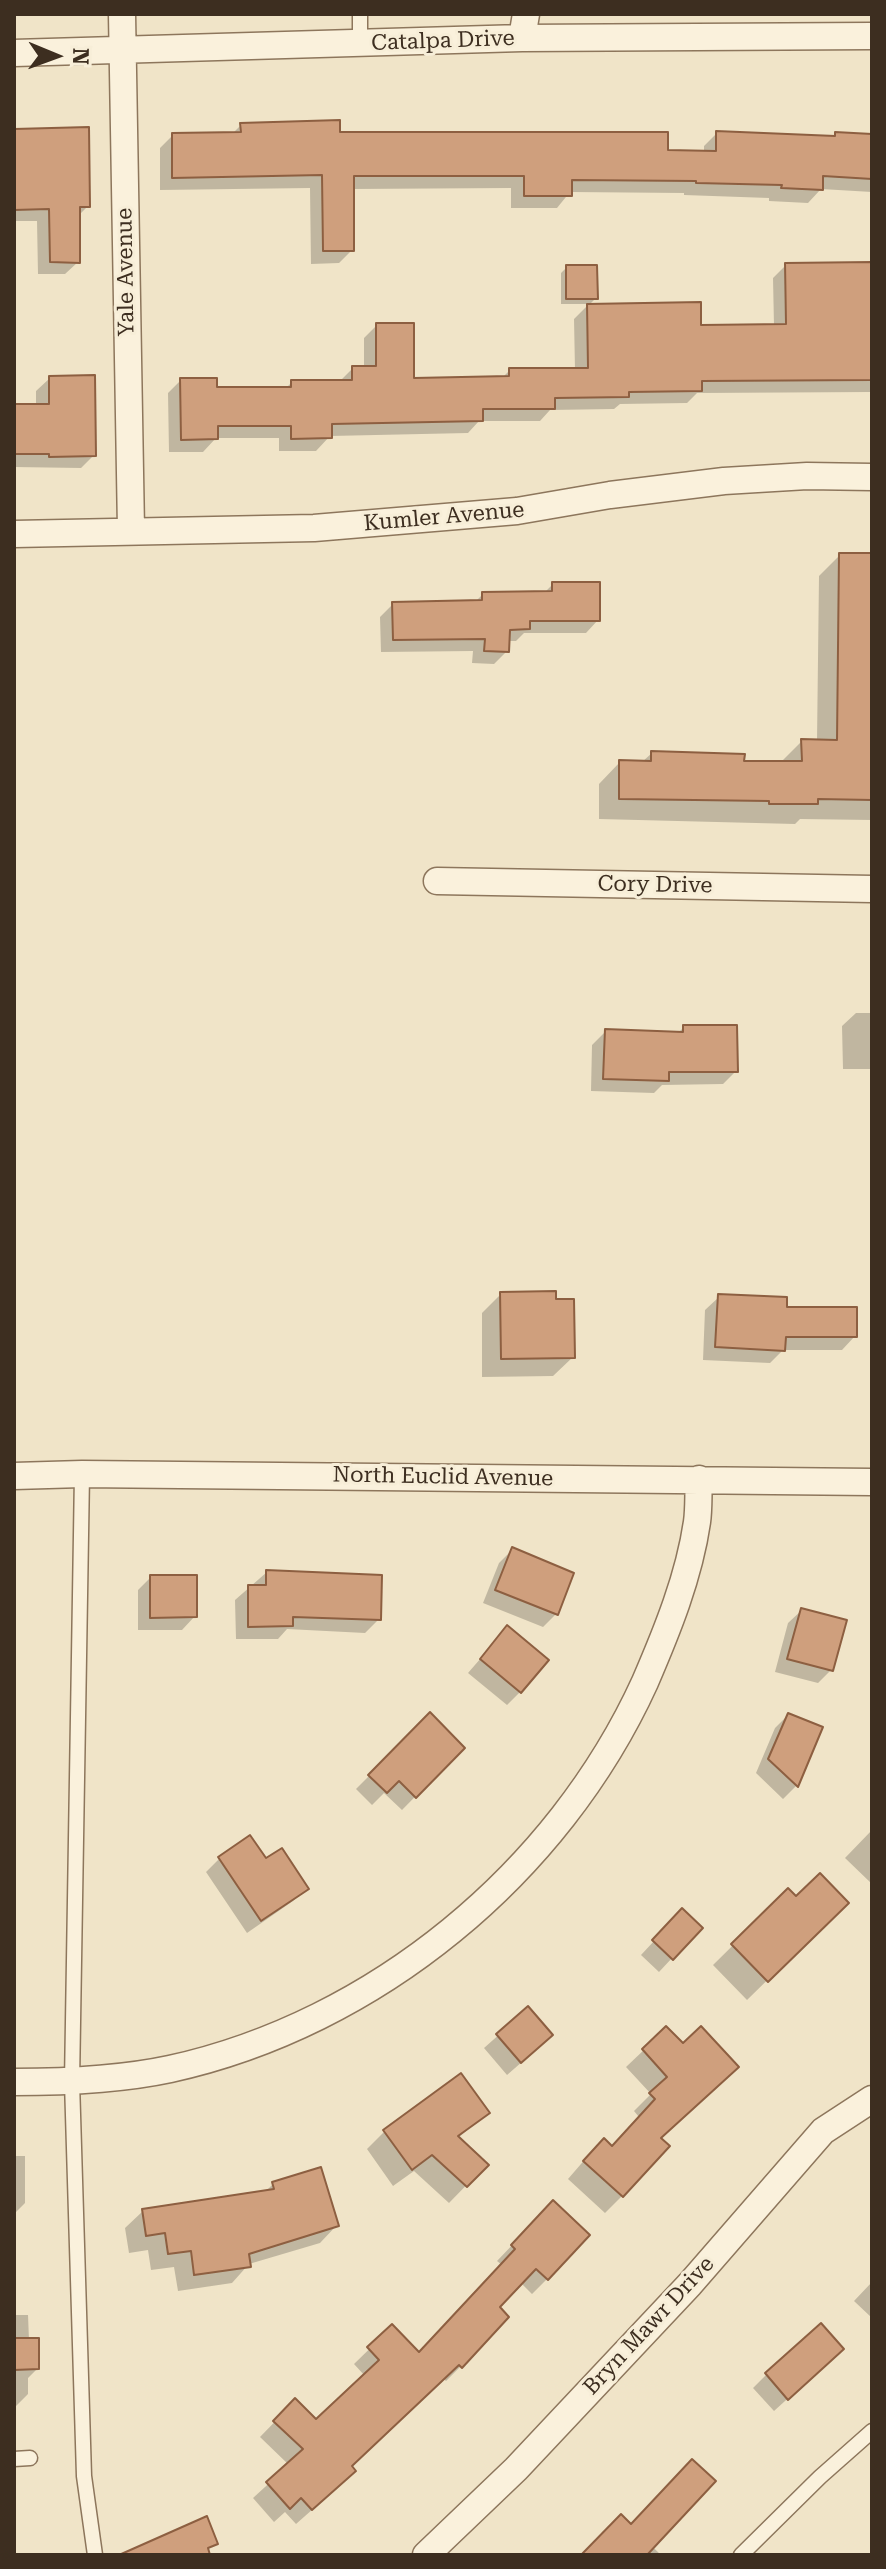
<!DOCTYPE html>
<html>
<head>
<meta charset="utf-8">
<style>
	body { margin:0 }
	#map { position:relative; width:886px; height:2569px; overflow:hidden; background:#f0e4c8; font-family:"Roboto Serif",serif }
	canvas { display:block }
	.frame { position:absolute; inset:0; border:16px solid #3d2e20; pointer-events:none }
	.north { position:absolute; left:16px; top:16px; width:80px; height:80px; -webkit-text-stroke:6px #f7eed8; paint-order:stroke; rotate:91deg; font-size:22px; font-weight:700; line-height:32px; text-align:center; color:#3d2e20 }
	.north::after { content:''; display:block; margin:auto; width:28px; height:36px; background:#3d2e20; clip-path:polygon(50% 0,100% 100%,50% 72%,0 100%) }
</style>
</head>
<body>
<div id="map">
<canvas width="886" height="2569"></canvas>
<div class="frame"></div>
<div class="north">N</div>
</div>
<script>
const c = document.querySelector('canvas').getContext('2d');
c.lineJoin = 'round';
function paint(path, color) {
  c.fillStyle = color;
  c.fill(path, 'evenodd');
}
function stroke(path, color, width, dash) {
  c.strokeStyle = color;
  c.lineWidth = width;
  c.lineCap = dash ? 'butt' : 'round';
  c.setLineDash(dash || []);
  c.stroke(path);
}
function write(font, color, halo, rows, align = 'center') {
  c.font = font + ' "Roboto Serif",serif';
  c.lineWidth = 6;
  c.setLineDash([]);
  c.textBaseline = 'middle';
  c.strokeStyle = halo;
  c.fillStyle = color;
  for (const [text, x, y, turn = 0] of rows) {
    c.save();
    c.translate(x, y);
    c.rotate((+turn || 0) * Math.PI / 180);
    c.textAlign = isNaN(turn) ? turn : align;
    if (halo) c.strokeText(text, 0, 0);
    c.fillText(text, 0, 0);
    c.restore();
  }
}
paint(new Path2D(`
	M241,125L338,134L704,152V146L717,133L832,138L836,134L872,135V192L821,189L808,203L769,201V198L684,195V193L570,192L557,208H511V188L352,189V250L339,263L311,264L310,188L160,190V148L173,135L232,134Z
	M14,131L88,206L78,216V262L65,274H38L37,221H14Z
	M872,264V392L697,393L687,403L620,404L614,409L550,410L540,421H479L468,433L330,436L316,451H279V438H216L203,452H169L168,393L181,380L215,389H285L292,382H339L353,368H364V338L377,325L412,380L502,378L510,370H575L574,319L589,304H561V273L567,267L596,298L588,306L699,327L774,326L773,278L786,265Z
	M50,378L94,455L81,468L14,467V406H36V391Z
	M840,555H872V820L800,819L795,824L599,819V784L620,762H642L652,753L742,763H780L802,741H817L819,576Z
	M553,584L598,620L586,633H524L516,641H508L507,651L494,664L472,663L473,651L381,652L380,617L393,604L474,603L483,594L544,593Z
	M856,1013H872V1069H843L842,1026Z
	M684,1027L736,1071L723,1084L662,1085L654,1093L591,1091L592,1045L606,1031L677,1034Z
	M501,1294L573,1357L553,1376L482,1377V1313Z
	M719,1297L785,1309L855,1336L842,1350H783L770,1363L703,1360L705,1310Z
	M512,1550L556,1614L543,1627L483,1603L499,1563Z
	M267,1572L379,1619L365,1633L287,1629L278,1639H236L235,1600Z
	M151,1577L195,1616L182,1630H138V1590Z
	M802,1610L831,1670L818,1683L775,1672L788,1623Z
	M507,1628L520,1692L507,1705L468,1673Z
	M430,1715L463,1748L402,1810L384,1793L372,1805L356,1789Z
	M788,1715L820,1728L796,1786L783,1799L756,1773L775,1728Z
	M872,1830V1884L845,1858Z
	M250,1838L266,1861L306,1888L293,1901L247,1933L206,1872L219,1859Z
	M788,1891L796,1899L846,1903L747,2000L713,1965Z
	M682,1911L700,1928L659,1972L641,1955Z
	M528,2009L538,2048L507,2075L484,2048Z
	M666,2029L682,2046L659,2139L622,2196L605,2213L568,2179L587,2157L611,2148L639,2117L634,2111L651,2094L626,2067Z
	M460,2076L487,2113L458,2138L486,2165L449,2203L414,2171L393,2186L367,2149L384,2132Z
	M14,2156H25V2203L14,2214Z
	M273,2184L337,2225L320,2243L249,2264L232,2283L178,2291L174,2267L151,2270L148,2250L129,2253L125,2228L143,2211L264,2193Z
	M538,2218L547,2279L532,2294L520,2282L497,2307L461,2366L446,2381L443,2378L350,2467L339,2486L296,2524L285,2512L274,2522L253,2498L289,2465L260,2437L295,2401L316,2421L365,2376L354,2364L392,2327L418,2355L502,2265L497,2261Z
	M872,2282V2318L854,2301Z
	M14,2315H28L29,2340L37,2369L28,2378V2394L14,2408Z
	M828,2362L774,2411L753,2388L766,2375Z
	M631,2526L661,2555H584Z`), '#0003');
const building = new Path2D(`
	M340,120V132H668V150L716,151V131L835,136V132L872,134V179L823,176V190L781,188L782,185L696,183V181L572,180V196H524V176H354V251H323L322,175L172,178V133L241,132L240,123Z
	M89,127L90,207H80V263L50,262L49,209L14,210V129Z
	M872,262V380L702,381V391L629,392V397L555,398V409H483V421L332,424V438L291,439V426H218V439L181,440L180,378H217V387H291V380H352V366H376V323H414V378L509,376V368H588L587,304L701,302V325L786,324L785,263Z
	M566,265H597L598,299H566Z
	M95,375L96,456L49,457V454H14V404H49V376Z
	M839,553H872V800L818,799V804H769V801L619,799V760L651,761V751L745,754L744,761H802L801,739L837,740Z
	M552,582H600V621H530V629L510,630L509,652L484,651L485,639L393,640L392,602L482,600V592L552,591Z
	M683,1025H737L738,1072H669V1081L603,1079L605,1029L683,1032Z
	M556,1291V1299H574L575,1358L501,1359L500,1292Z
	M718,1294L787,1297V1307H857V1337H786L785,1351L715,1347Z
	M512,1547L574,1573L558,1615L495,1590Z
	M266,1570L382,1575L381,1620L293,1617V1626L248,1627V1585H266Z
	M150,1575H197V1617L150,1618Z
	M801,1608L847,1620L833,1671L787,1659Z
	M507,1625L549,1660L521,1693L480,1659Z
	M430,1712L465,1748L416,1798L399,1781L387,1793L368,1775Z
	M788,1713L823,1727L798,1787L768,1759Z
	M250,1835L266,1858L282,1848L309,1889L261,1921L218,1857Z
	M820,1873L849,1903L768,1982L731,1944L788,1888L796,1896Z
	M682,1908L703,1928L673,1960L652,1940Z
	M528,2006L553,2035L521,2063L496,2034Z
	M666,2026L683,2043L701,2026L739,2067L661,2138L670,2146L623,2197L583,2161L604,2138L612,2146L655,2099L649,2093L667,2077L642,2049Z
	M461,2073L490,2113L458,2136L489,2165L467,2187L432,2155L412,2170L383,2130Z
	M321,2167L339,2226L249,2254L251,2267L194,2275L191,2251L168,2254L165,2233L146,2236L142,2209L274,2189L272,2182Z
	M553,2200L590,2235L548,2280L536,2269L500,2307L509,2317L462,2368L459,2365L352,2466L356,2471L312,2510L301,2498L290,2509L266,2482L303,2449L273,2421L295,2398L316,2419L379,2360L367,2347L392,2324L419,2352L515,2249L511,2245Z
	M821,2323L844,2349L788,2400L765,2373Z
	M14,2338H39V2369L14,2370Z
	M692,2459L716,2481L647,2555H581L621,2514L631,2524Z
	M207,2516L218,2544L208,2548L210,2555H119Z`);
paint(building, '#cf9f7d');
stroke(building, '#8d5f41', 2);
const service = new Path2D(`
	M360,45V14
	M82,1474L72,2082L84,2476L95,2555
	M14,2459L30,2458
	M741,2555L820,2477L872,2431`);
const minor = new Path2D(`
	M122,14L131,530
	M522,38L526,14
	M14,53L522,38L872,36
	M14,534L314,528L517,511L610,495L724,481L807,476L872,477
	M437,881L872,889
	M14,1476L82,1474L872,1482
	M14,2082C66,2082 119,2080 170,2069C375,2024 558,1873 645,1682C667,1631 689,1577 697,1522C699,1508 698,1493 699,1479
	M426,2555L516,2469L690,2284L823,2131L872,2099`);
stroke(service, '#8d765c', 17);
stroke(minor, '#8d765c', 29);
stroke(service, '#faf1dc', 14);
stroke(minor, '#faf1dc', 26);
write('22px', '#3d2e20', '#f7eed8', [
	["Catalpa Drive",443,41,-2],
	["Yale Avenue",126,272,-91],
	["Kumler Avenue",444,517,-5],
	["Cory Drive",655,885,1],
	["North Euclid Avenue",443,1477,1],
	["Bryn Mawr Drive",649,2326,-47]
]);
</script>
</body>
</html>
